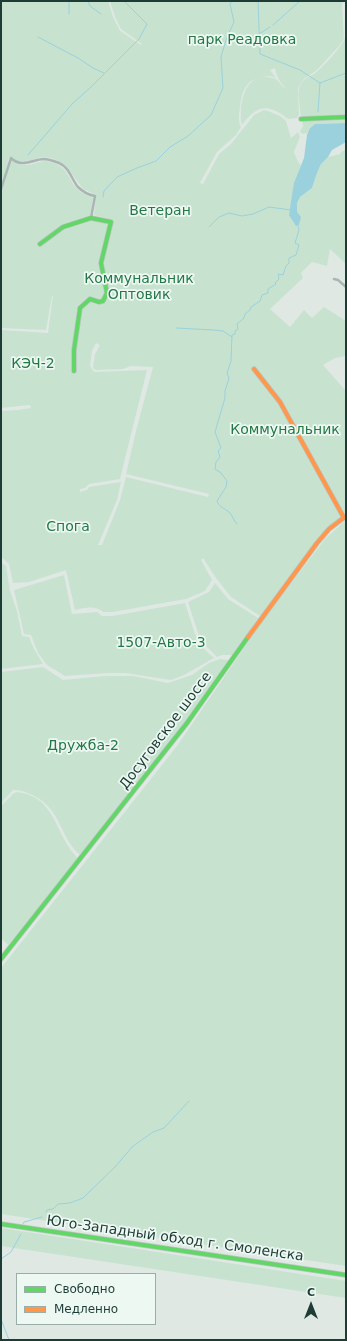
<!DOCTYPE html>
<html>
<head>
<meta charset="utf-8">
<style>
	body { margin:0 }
	#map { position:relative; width:347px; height:1341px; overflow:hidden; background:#e0e8e4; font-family:"DejaVu Sans",sans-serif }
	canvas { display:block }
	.frame { position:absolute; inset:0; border:2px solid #1d3c35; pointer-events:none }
	.legend { position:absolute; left:16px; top:1273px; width:140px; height:52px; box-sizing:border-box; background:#eef8f3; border:1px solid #9aada7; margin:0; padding:5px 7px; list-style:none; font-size:12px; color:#1d3c35 }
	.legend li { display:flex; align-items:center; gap:8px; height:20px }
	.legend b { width:20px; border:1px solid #9aada7 }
	.north { position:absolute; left:291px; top:1285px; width:40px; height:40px; -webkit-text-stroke:3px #eef8f3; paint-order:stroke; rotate:0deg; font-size:11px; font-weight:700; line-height:16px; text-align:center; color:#1d3c35 }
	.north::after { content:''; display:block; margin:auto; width:14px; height:18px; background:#1d3c35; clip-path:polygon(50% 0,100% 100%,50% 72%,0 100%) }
</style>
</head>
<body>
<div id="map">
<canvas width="347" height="1341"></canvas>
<div class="frame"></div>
<ul class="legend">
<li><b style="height:5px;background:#63d668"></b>Свободно</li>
<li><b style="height:5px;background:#ff974d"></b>Медленно</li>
</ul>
<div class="north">С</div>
</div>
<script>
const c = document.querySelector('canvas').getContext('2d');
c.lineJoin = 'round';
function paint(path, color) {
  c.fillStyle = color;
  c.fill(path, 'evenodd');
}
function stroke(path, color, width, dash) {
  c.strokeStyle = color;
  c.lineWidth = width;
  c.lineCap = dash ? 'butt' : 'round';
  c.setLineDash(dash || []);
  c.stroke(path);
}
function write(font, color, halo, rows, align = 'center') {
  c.font = font + ' "DejaVu Sans",sans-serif';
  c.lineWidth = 3.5;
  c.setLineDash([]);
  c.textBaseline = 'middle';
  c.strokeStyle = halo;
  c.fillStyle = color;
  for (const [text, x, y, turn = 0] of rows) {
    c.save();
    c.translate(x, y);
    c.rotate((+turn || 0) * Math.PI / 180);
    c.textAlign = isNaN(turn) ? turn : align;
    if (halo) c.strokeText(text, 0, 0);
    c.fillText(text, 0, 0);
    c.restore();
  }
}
paint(new Path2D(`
	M1,1H108L113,17L120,31L141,45L142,44L121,29L115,17L110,1H343L342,5L344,39L339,46L317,70L304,79L301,82L298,88L299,115L297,118L288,119C268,103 257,105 242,125C240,119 241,113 241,107C244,88 251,73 273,78C279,79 281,87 287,89C280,84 276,75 275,68L270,70L276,78C272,76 268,76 264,77C246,78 241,93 240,108C239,114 238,122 241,127L236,135L217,152L200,183L203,184L219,154L231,144L254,115L264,110L268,111L280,116L286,121L291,138L298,132L300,137L294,152L298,162L301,165L292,194L289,215L297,212V203L300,197L312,188L317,173L321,164L328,157L340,154L342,151L346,150V264L330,249L327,266L312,262L301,273L303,278L270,309L290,327L304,310L312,318L324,307L346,321V356L335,358L323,365L346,391V512L316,540L260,616L231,597L216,578L203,558L201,560L212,580L205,591L186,599L113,612H103C95,605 85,608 75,610L66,570L29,582L13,583L9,564L1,557L2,411L18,410L31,408L30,405L1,408V330L48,333L53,295L52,296L46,330L1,328V192L11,160C15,163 20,165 25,165C38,165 43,156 58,165C67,169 69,179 75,186C79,192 86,195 93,198L90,217L57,228L38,244L39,247L47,240L62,230L79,224L92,219L109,223L100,263L105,292L103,298L99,300L92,297L84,302L77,308L72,351L73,374H76V347L80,309L92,301L100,303L108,293L103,263L114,220L94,215L96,195L83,189L69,170L62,163L51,158L42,157L32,160L18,162L11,157L9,158L1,187ZM96,343L100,345L95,354L93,368L96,370L123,369L131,366L153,367L136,431L126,474L209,494L208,497L126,477L120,500L102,545H98L117,500L121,482L89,487L87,490L80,492V489L85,488L89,484L120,479L147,370L94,372L90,366L92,351Z
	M346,35V114L301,117C300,108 298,97 299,88C301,79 308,78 314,74C322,68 345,44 346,35Z
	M346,119V123L315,124L310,128L308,133L303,134L300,132L303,126L302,120Z
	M346,520V1266L1,1214V968L177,746L263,620L325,539Z
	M1,562L6,566L10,591L17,611L22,636L29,637L34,649L43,664L1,669Z
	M64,575L72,614L97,612L102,616H112L185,603L195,634L203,648L214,658L184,675L171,680L125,673H108L65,676L47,665L38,653L31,635L24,634L14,590Z
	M215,583L228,599L258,618L233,655H222L217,657L206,646L198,633L188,602L209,592Z
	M220,659L229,660L177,736L152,769L80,855C59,837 62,810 34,796C26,792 21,790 13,790L1,803V672L43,667L63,680L105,676H133L168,683L192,675L209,663Z
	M17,792C57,796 55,838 79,859L8,945L1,938V806L14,793Z
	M1,1228L346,1281V1298L1,1246Z`), '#c7e3d0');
paint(new Path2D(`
	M346,123V142L332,150L328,157L321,164L317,173L312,188L300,197L297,203V212L301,217L299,225L296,226L289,215L292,194L294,183L304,158L307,135L310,128L315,124Z`), '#9bd1dc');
stroke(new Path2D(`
	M88,1L90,6L101,14
	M258,1L260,54L300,70L320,83L346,73
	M69,14V1
	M273,25L300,1
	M259,34L270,27
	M38,37L78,58L93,68L104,73
	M318,112L320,83
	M28,155L73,103L91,87L139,39L147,24L124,1
	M103,197L104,191L117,177L137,168L156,161L170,147L188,136L211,115L223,88L221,57L227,37L234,22L230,4L232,1
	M209,227L219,217L229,213L242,216L253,214L269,207L291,210
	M176,328L214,330L223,331L232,337
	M237,524C233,520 233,516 229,512C224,508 219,507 217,501L226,487L227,481L221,473L215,469L216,462L220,457L218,451L221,448L215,432L225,398V391L229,378L227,373L231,361L232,335L235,334V331L238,329L237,324L244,318L245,314L250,310L251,307L260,301L262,295L268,293V289L276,284L275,283L279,279L278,274L283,275L286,266L289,263V258L296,255L299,245L295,243L299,230L298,226
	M46,1212L47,1210L53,1209L58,1204L70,1203L83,1198L115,1167L133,1146L153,1132L164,1128L189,1101
	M23,1224L24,1222L42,1217
	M1,1259L11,1252L21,1234
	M1,1319L9,1340`), '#9bd1dc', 1);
const fast = new Path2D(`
	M301,119L346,117
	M40,244L63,227L91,218L111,222L101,263L107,293L103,301L99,302L90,299L80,308L74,350V371
	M1,959L187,723L248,637
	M1,1224L346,1275`);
const slow = new Path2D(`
	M254,369L280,402L344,518
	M248,637L317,543L329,529L346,516`);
stroke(fast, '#b9c5c0', 5.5);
stroke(slow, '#b9c5c0', 5.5);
stroke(new Path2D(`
	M1,189L11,158C21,168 32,160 43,159C48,159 54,161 59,163C69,167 72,180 78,187C83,192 89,195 95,196L91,218
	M334,279L338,280L346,287`), '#aab6b3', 2.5);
stroke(fast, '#63d668', 4);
stroke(slow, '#ff974d', 4);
write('14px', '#237846', '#eef8f3', [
	["парк Реадовка",242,40],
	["Ветеран",160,211],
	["Коммунальник",139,279],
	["Оптовик",139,295],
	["КЭЧ-2",33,364],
	["Коммунальник",285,430],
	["Спога",68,527],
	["1507-Авто-3",161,643],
	["Дружба-2",83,746]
]);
write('14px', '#1d3c35', '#eef8f3', [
	["Досуговское шоссе",166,731,-53],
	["Юго-Западный обход г. Смоленска",175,1239,8]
]);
</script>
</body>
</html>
